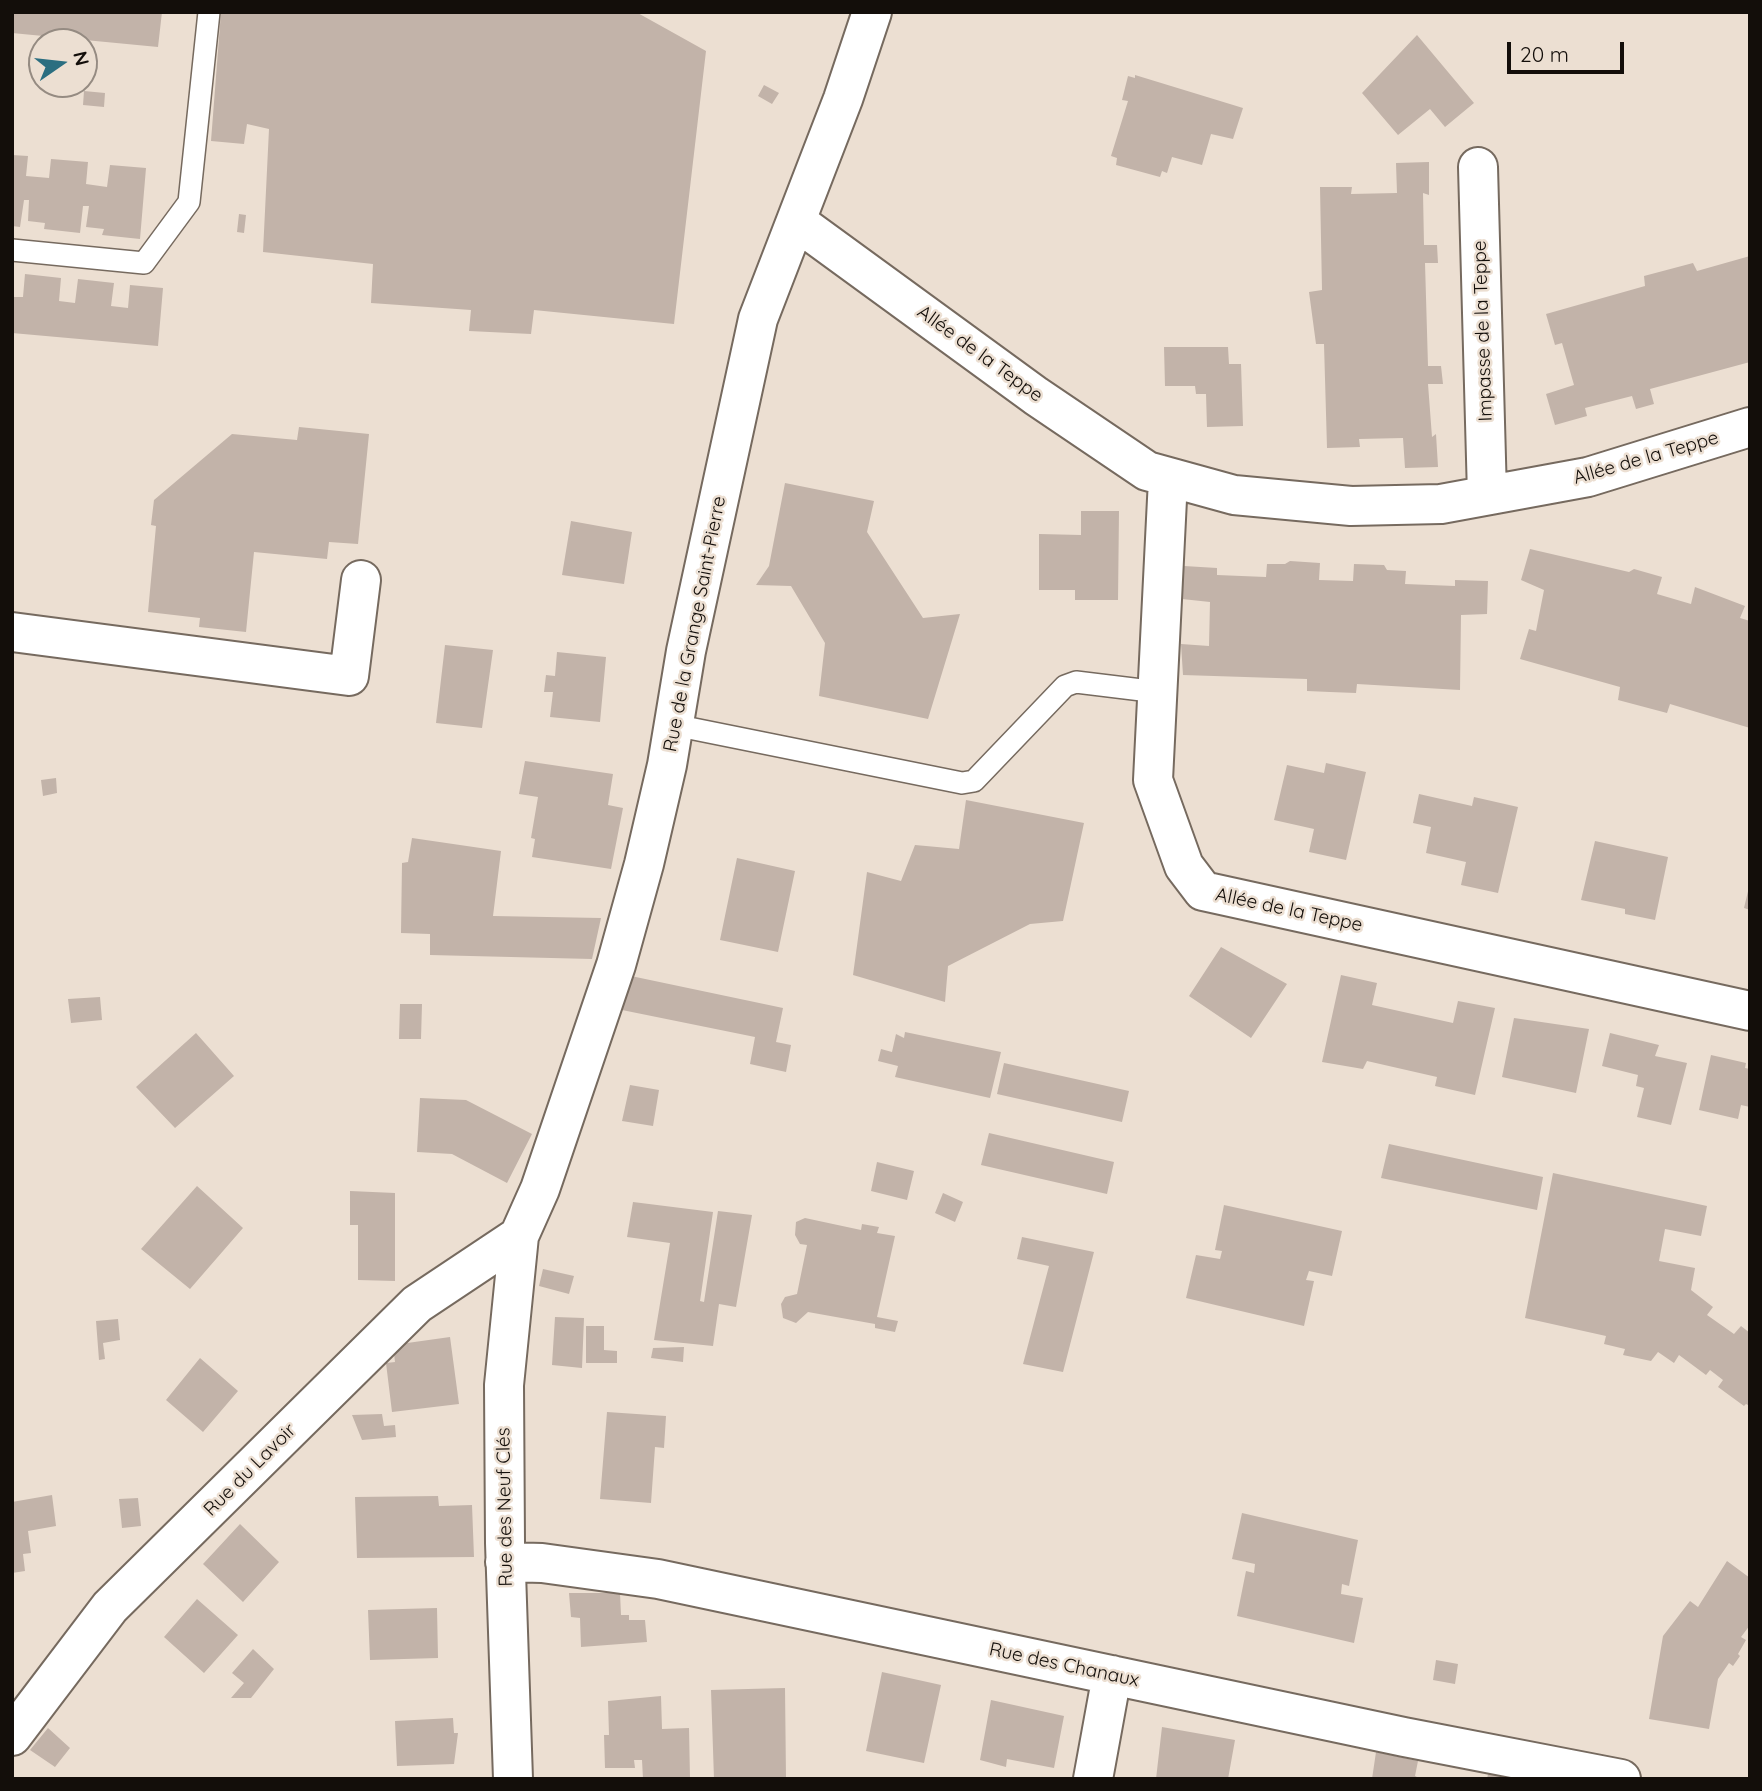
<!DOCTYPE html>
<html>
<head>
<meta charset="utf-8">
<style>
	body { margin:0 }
	#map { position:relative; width:1762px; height:1791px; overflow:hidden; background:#ecdfd2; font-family:Quicksand,sans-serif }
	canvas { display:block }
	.frame { position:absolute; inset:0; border:14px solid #130e0a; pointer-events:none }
	.north { position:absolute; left:28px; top:28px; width:70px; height:70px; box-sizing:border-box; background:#ecdfd2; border:2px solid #958b82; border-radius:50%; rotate:76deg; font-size:19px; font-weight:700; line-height:28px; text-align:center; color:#130e0a }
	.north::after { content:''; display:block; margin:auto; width:24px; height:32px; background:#2b6e80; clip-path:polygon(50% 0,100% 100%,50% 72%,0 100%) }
	.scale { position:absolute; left:1507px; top:42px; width:117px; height:32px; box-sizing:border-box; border:4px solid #130e0a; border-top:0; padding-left:9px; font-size:21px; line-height:24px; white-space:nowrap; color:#130e0a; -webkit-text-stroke:5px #ecdfd2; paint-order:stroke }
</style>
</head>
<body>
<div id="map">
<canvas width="1762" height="1791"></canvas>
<div class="frame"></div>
<div class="north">N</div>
<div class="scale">20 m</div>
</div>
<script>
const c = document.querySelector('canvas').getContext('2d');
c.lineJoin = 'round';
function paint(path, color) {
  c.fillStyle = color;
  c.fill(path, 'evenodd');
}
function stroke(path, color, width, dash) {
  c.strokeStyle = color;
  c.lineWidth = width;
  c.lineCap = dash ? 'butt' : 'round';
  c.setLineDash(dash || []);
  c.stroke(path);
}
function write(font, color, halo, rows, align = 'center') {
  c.font = font + ' Quicksand,sans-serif';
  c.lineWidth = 5;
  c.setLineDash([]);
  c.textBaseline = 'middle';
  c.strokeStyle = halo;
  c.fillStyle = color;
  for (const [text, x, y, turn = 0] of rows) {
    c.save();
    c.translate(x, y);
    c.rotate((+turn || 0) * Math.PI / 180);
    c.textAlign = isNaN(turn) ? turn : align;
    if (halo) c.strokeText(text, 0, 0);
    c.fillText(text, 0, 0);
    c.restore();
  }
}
paint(new Path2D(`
	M12,12H162L158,47L12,33Z
	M221,12H636L706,51L674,324L534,310L531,334L469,331L471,310L371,303L373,264L263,252L269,129L247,124L244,144L211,141Z
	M1417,35L1474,103L1445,127L1430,109L1398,135L1362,93Z
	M1135,75L1243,108L1233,139L1211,134L1202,165L1172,157L1167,173L1162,171L1160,177L1116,165L1117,158L1111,156L1128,101L1122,100L1128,76L1135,78Z
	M764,85L779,93L772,104L758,96Z
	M84,91L105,93L104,107L83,105Z
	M12,155L28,156L26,176L49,178L51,159L88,162L86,184L107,187L110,165L146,168L140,239L102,235L104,229L86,227L89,206H83L80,233L44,229L45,223L28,221L29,200H24L20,227L12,226Z
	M1429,162V195L1423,193L1424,245H1437L1438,263H1425L1428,366H1441L1443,384H1428L1432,437L1436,434L1438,467L1405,468L1403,438L1359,439L1360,447L1327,448L1324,344H1316L1309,292L1322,290L1320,187H1352L1351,194L1397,193L1396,163Z
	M239,214L246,215L244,233L237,232Z
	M1750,256V362L1650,389L1654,404L1636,409L1632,396L1585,408L1587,416L1555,425L1546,394L1574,385L1562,343L1555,345L1546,314L1645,286L1644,276L1693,263L1697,271Z
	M25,274L61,278L59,301L75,303L78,279L114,283L111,306L128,308L130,285L163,288L158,346L12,333V297H23Z
	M1164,347H1228L1229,364H1241L1243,426L1207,427L1206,394H1196L1195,386H1165Z
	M299,427L369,434L358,544L329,542L327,559L254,552L246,632L199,627L200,618L148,612L156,526L151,525L154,500L232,434L297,440Z
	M785,483L874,501L867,532L923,618L960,614L928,719L819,696L825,643L791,586L756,585L769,566Z
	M1081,511H1119L1118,600H1075V590H1039V534L1081,535Z
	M571,521L632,532L624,584L562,575Z
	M1530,549L1629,572L1634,569L1662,577L1657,594L1691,604L1695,587L1745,606L1740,618L1750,621V728L1670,704L1667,713L1618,700L1620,687L1520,659L1529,629L1536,631L1544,590L1521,580Z
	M1290,561L1320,563L1319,580L1353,581L1354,564L1384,565L1387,570L1406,571L1405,584L1455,586V580L1488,581L1487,614L1461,615L1460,690L1357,684L1356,693L1330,692L1307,691V679L1183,675L1181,644L1209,646L1210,602L1182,599L1184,566L1217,568V575L1266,577L1267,564H1285Z
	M445,645L493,650L482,728L436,723Z
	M557,652L606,657L600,722L550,717L553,692H544L546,675L555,676Z
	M525,761L613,774L608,805L623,808L611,869L532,857L535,839L531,838L538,797L519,794Z
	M1326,763L1366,772L1346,860L1309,852L1314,829L1274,820L1287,765L1324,773Z
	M56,778L57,793L43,796L41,780Z
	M1419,794L1472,806L1474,797L1518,807L1498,893L1461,885L1466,862L1426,853L1431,827L1413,823Z
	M966,800L1084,823L1063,921L1030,924L948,966L945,1002L853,975L867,872L901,881L915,845L959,849Z
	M412,838L501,851L493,916L601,918L592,959L430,955V934L401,933L402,863L408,862Z
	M1595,841L1668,857L1655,920L1625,914V909L1581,900Z
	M737,858L795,871L778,952L720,940Z
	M1749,887H1750V910L1744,908Z
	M1221,947L1287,984L1251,1038L1189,996Z
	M1341,975L1377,983L1372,1005L1453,1023L1458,1001L1495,1008L1475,1095L1435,1086L1437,1077L1367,1061L1363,1069L1322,1062Z
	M631,976L783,1008L776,1042L791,1045L786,1072L750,1064L755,1037L622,1010Z
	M100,997L102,1020L71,1023L68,999Z
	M400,1004H422L421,1039H399Z
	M1514,1018L1589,1029L1576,1093L1502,1077Z
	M905,1032L1001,1052L990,1098L895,1077L898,1066L878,1061L881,1049L892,1052L896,1034L904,1038Z
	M196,1033L234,1076L175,1128L136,1087Z
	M1610,1033L1659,1045L1655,1056L1687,1063L1671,1125L1637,1117L1644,1088L1636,1086L1638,1075L1602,1066Z
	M1711,1055L1746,1063L1745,1068L1750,1069V1107L1741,1105L1738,1119L1699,1110Z
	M1004,1063L1129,1091L1122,1122L997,1094Z
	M630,1085L659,1090L653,1126L622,1121Z
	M420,1098L466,1100L532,1134L507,1183L452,1154L417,1152Z
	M989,1133L1114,1162L1107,1194L981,1165Z
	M1389,1144L1543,1177L1537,1210L1381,1178Z
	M877,1162L914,1171L907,1200L871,1191Z
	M1553,1173L1707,1206L1701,1236L1665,1229L1659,1261L1695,1268L1691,1290L1713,1307L1707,1315L1734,1334L1741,1326L1750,1333V1406L1746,1404L1744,1406L1718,1387L1723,1380L1710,1370L1706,1375L1679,1355L1674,1363L1658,1352L1651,1361L1623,1355L1625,1349L1604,1344L1606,1336L1525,1318Z
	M197,1186L243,1228L190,1289L141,1249Z
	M350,1191L395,1193V1281L358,1280V1225H350Z
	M943,1193L963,1202L955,1222L935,1213Z
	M633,1202L713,1212L700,1301L704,1302L718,1211L752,1215L736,1307L719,1304L713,1346L654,1340L670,1243L627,1237Z
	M1224,1205L1342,1231L1332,1276L1309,1271L1306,1280L1314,1281L1304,1326L1186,1298L1196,1255L1220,1259L1222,1251L1215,1250Z
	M805,1218L861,1230L862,1224L879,1227L877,1233L895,1236L877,1317L898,1321L895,1332L875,1328V1324L808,1312L796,1323L783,1318L781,1304L785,1297L797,1294L807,1245L800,1244L795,1235L796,1222Z
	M1022,1237L1094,1252L1063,1372L1023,1364L1049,1266L1017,1259Z
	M543,1269L574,1276L569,1294L539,1286Z
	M555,1317L584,1318L582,1368L552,1365Z
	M118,1319L120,1340L103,1343L105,1359L99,1360L96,1321Z
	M586,1326H604V1350L617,1351V1363H586Z
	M450,1337L459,1404L392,1412L386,1363L395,1362L393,1345Z
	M684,1347L683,1362L651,1358L653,1348Z
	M200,1358L238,1391L203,1432L166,1400Z
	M607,1412L666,1416L664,1448L655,1447L651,1503L600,1499Z
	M382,1414L384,1426L395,1425L396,1437L362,1440L352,1415Z
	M52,1495L56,1526L28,1531L31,1553L23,1554L25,1571L12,1573V1502Z
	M438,1496L439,1506L472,1505L474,1557L357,1558L355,1497Z
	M138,1498L141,1526L122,1528L119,1499Z
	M1242,1513L1358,1540L1349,1586L1342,1584L1341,1594L1363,1598L1354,1643L1237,1616L1246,1571L1254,1573L1255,1564L1232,1559Z
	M240,1524L279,1562L243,1602L203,1564Z
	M1727,1561L1750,1578V1625L1741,1637L1746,1640L1738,1654L1740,1656L1733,1666L1729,1663L1718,1679L1709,1729L1649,1719L1663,1636L1690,1601L1698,1607Z
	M569,1593H620L621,1615H629V1620H645L647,1642L581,1647L580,1618L571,1617Z
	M197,1599L238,1635L204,1673L164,1637Z
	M437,1608L438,1658L370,1660L368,1610Z
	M253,1649L274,1669L251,1698H231L244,1683L232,1673Z
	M1436,1660L1458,1664L1455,1684L1433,1680Z
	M882,1672L941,1685L924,1763L866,1751Z
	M785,1688L786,1779H714L711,1690Z
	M661,1696L662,1729L689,1728L690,1778L643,1779L642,1760H634L635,1768H605L604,1735H609L608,1701Z
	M991,1700L1064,1716L1054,1768L1007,1759L1006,1767L980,1760Z
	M453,1718L454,1733H458L454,1764L397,1766L395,1721Z
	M1162,1727L1235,1740L1228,1779H1156Z
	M48,1728L70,1748L55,1767L30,1750Z
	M1376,1752L1418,1761L1415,1776L1421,1779H1372Z
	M1488,1774L1506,1777V1779H1487Z`), '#c2b3a9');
const service = new Path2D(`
	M12,250L144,263L189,202L209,12
	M674,725L962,783L974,781L1065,686L1076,682L1158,692`);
const minor = new Path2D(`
	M1478,167L1487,495
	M796,221L1036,396L1147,471L1234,495L1351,506L1441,504L1588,477L1750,427
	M1168,479L1153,780L1184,866L1203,891L1750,1011
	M12,632L349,676L361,580
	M505,1562L542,1563L658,1579L1404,1737L1621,1779
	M12,1736L110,1607L417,1304L519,1236
	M513,1779L505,1543L504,1385L519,1236L540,1189L616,965L644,864L667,765L686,651L758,319L843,99L872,12
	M1093,1779L1112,1675`);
stroke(service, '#766a5f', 24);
stroke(minor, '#766a5f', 42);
stroke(service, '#fff', 21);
stroke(minor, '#fff', 38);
write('19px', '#130e0a', '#ecdfd2', [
	["Impasse de la Teppe",1483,331,-92],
	["Allée de la Teppe",980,354,36],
	["Allée de la Teppe",1646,458,-16],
	["Rue de la Grange Saint-Pierre",695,624,-79],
	["Allée de la Teppe",1289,910,12],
	["Rue du Lavoir",250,1470,-45],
	["Rue des Neuf Clés",505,1507,-91],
	["Rue des Chanaux",1064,1665,12]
]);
</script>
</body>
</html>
